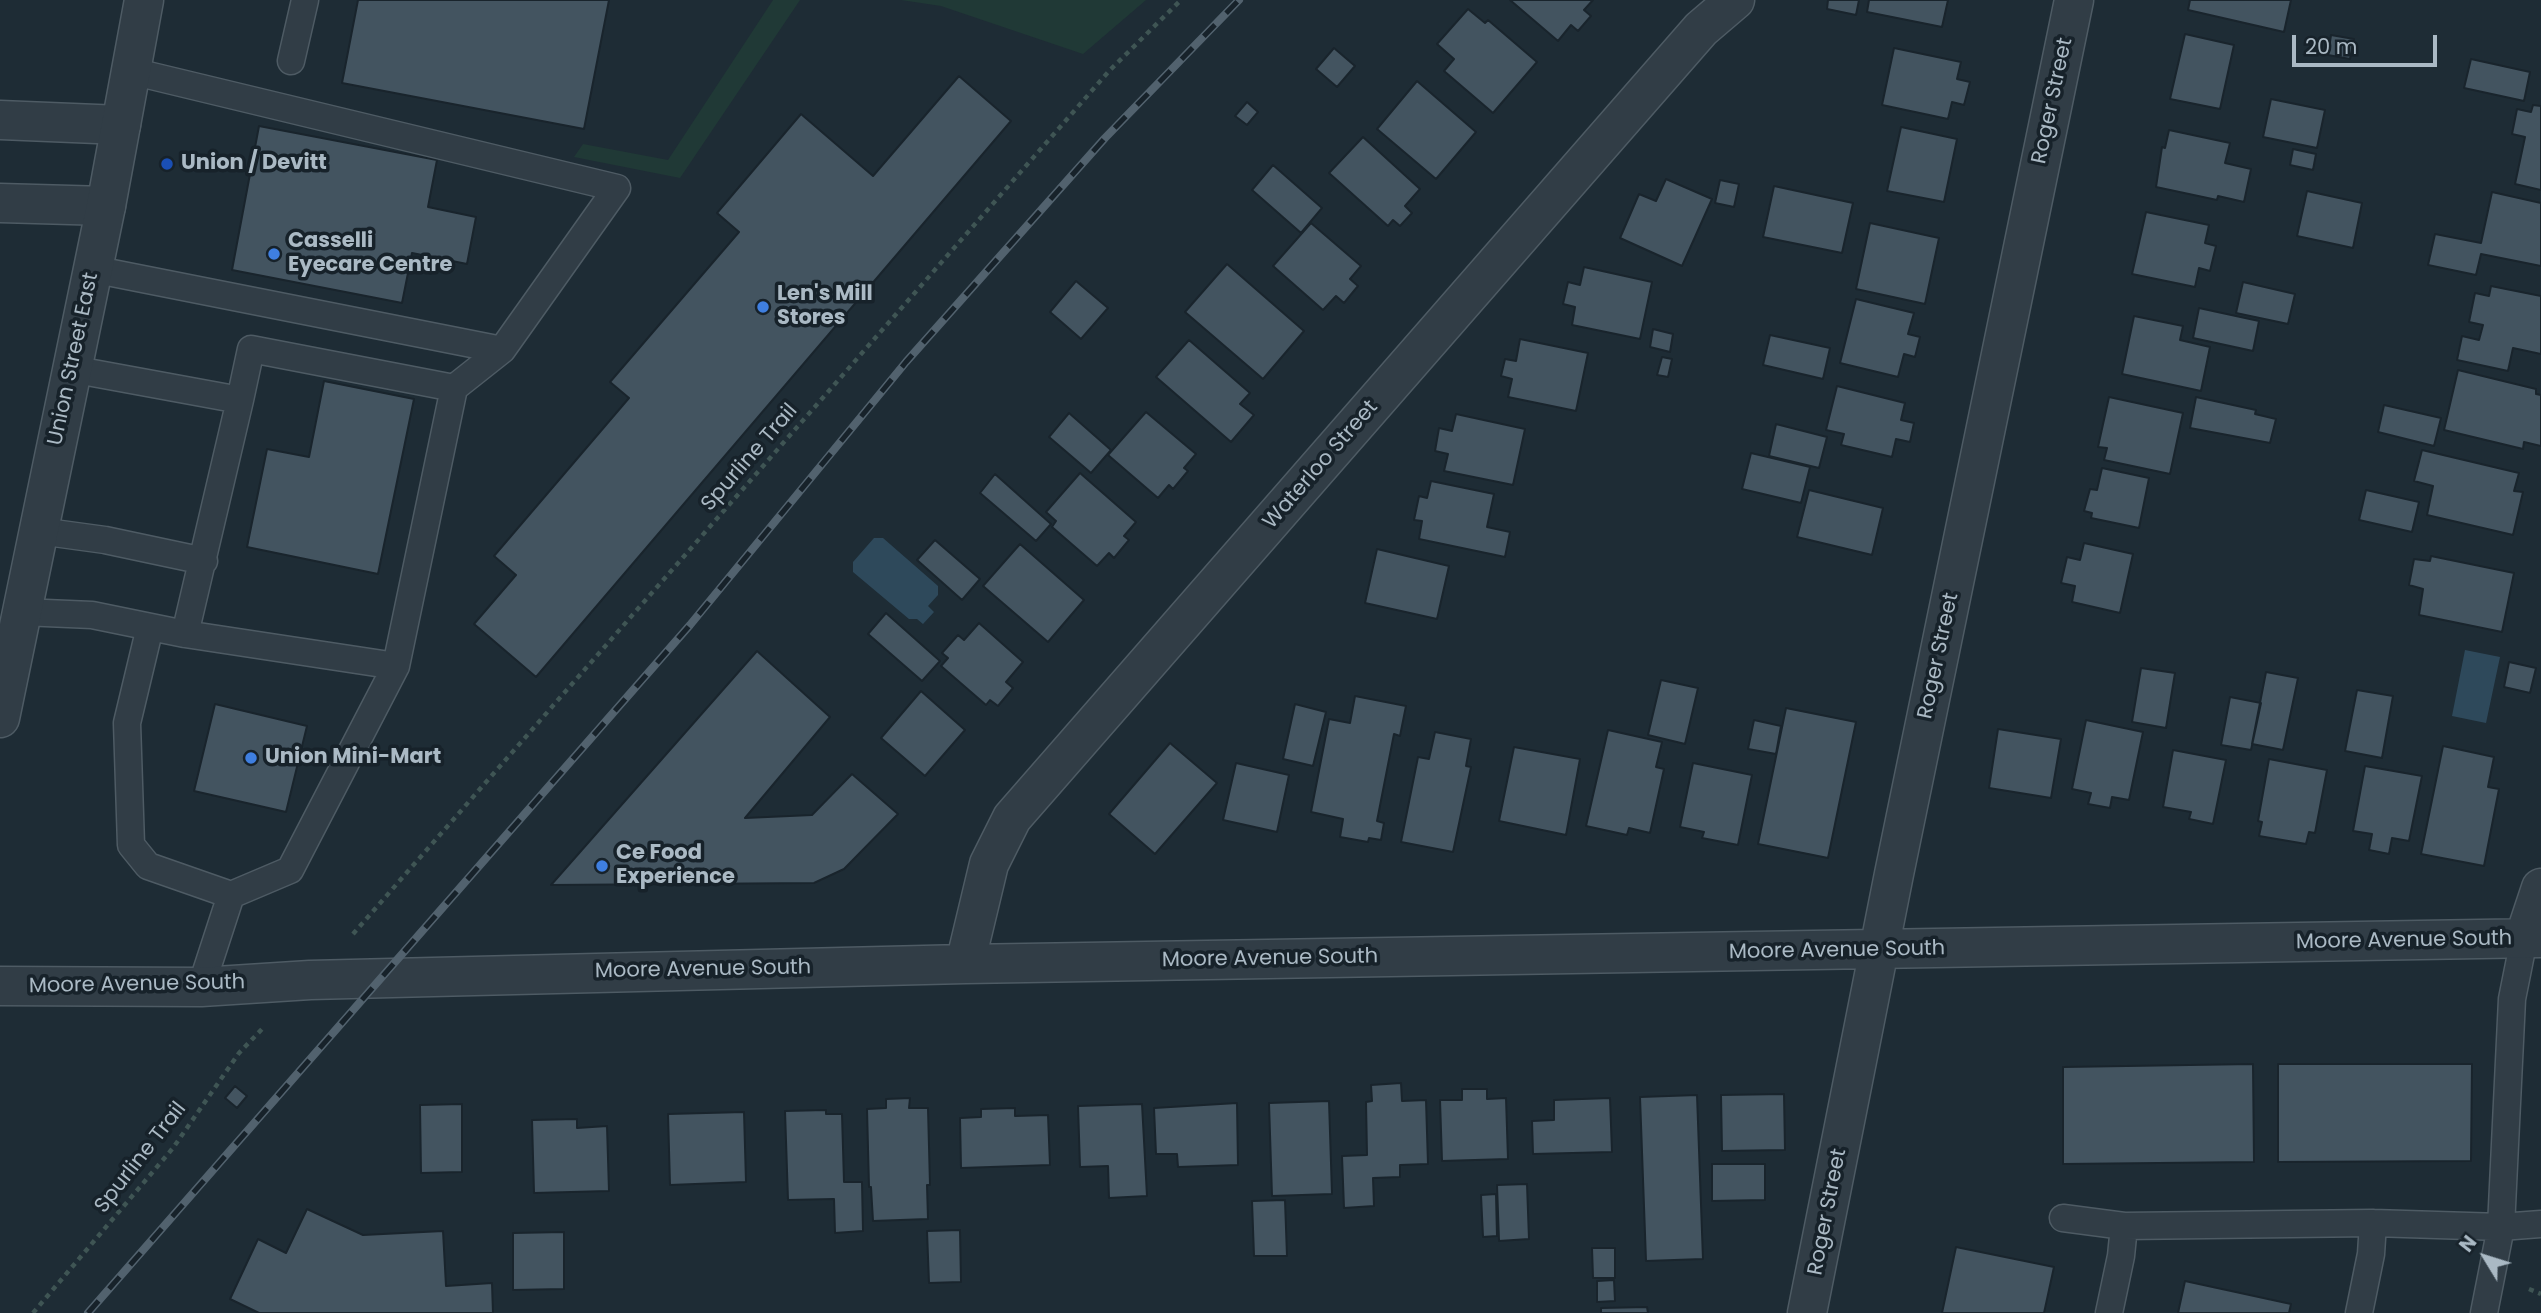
<!DOCTYPE html>
<html>
<head>
<meta charset="utf-8">
<style>
	body { margin:0 }
	#map { position:relative; width:2541px; height:1313px; overflow:hidden; background:#1e2c35; font-family:Poppins,sans-serif }
	canvas { display:block }
	.north { position:absolute; left:2450px; top:1222px; width:70px; height:70px; -webkit-text-stroke:5px #17222a; paint-order:stroke; rotate:308deg; font-size:19px; font-weight:700; line-height:28px; text-align:center; color:#aab9c4 }
	.north::after { content:''; display:block; margin:auto; width:24px; height:32px; background:#aab9c4; clip-path:polygon(50% 0,100% 100%,50% 72%,0 100%) }
	.scale { position:absolute; left:2292px; top:35px; width:145px; height:32px; box-sizing:border-box; border:4px solid #aab9c4; border-top:0; padding-left:9px; font-size:21px; line-height:24px; white-space:nowrap; color:#aab9c4; -webkit-text-stroke:5px #17222a; paint-order:stroke }
</style>
</head>
<body>
<div id="map">
<canvas width="2541" height="1313"></canvas>
<div class="north">N</div>
<div class="scale">20 m</div>
</div>
<script>
const c = document.querySelector('canvas').getContext('2d');
c.lineJoin = 'round';
function paint(path, color) {
  c.fillStyle = color;
  c.fill(path, 'evenodd');
}
function stroke(path, color, width, dash) {
  c.strokeStyle = color;
  c.lineWidth = width;
  c.lineCap = dash ? 'butt' : 'round';
  c.setLineDash(dash || []);
  c.stroke(path);
}
function write(font, color, halo, rows, align = 'center') {
  c.font = font + ' Poppins,sans-serif';
  c.lineWidth = 7;
  c.setLineDash([]);
  c.textBaseline = 'middle';
  c.strokeStyle = halo;
  c.fillStyle = color;
  for (const [text, x, y, turn = 0] of rows) {
    c.save();
    c.translate(x, y);
    c.rotate((+turn || 0) * Math.PI / 180);
    c.textAlign = isNaN(turn) ? turn : align;
    if (halo) c.strokeText(text, 0, 0);
    c.fillText(text, 0, 0);
    c.restore();
  }
}
paint(new Path2D(`
	M773,0H800L680,178L574,157L583,144L668,160Z
	M901,0H1146L1083,54L941,6Z`), '#203936');
paint(new Path2D(`
	M874,538H883L938,586V595L928,606L934,612L923,624L917,619H909L853,572V562Z
	M2465,650L2500,657L2486,723L2452,716Z`), '#2e495b');
const building = new Path2D(`
	M358,0H609L584,129L342,83Z
	M1510,0H1593L1584,10L1591,16L1578,31L1571,25L1558,41Z
	M1828,0H1859L1856,15L1827,9Z
	M1869,0H1948L1942,27L1867,12Z
	M2190,0H2291L2284,32L2188,10Z
	M1468,9L1485,23L1488,20L1537,62L1493,113L1444,71L1454,59L1437,44Z
	M2185,34L2234,45L2220,109L2170,99Z
	M2331,35L2354,39L2350,59L2328,55Z
	M1334,48L1355,66L1337,87L1316,69Z
	M1894,48L1961,62L1957,79L1970,82L1964,105L1952,102L1948,119L1882,105Z
	M2471,59L2530,72L2524,101L2464,88Z
	M959,76L1011,121L536,677L474,624L516,575L494,556L629,398L610,382L739,232L717,213L801,114L873,176Z
	M1417,81L1476,132L1436,179L1377,129Z
	M2271,99L2325,110L2317,148L2263,137Z
	M1247,102L1258,112L1247,125L1235,116Z
	M2533,105L2541,106V190L2515,184L2525,137L2512,134L2517,109L2531,112Z
	M259,126L437,160L428,207L476,217L467,264L412,253L402,303L232,270Z
	M1901,127L1957,139L1944,202L1887,191Z
	M2169,130L2230,143L2225,163L2251,169L2244,202L2218,196L2217,200L2156,187L2162,147L2165,148Z
	M1363,137L1420,189L1405,206L1412,213L1400,226L1393,220L1388,226L1329,173Z
	M2293,149L2316,154L2313,170L2290,165Z
	M1273,165L1322,208L1301,233L1252,190Z
	M1666,179L1712,199L1682,266L1620,238L1639,194L1656,201Z
	M1720,180L1739,184L1734,207L1715,203Z
	M1774,186L1853,203L1842,253L1763,237Z
	M2307,191L2362,203L2353,248L2297,236Z
	M2492,192L2541,203V266L2481,254L2476,275L2428,265L2435,234L2481,243Z
	M2146,212L2209,225L2205,243L2216,246L2210,271L2199,268L2195,287L2132,274Z
	M1311,223L1361,266L1350,279L1358,286L1344,303L1336,296L1323,310L1273,266Z
	M1870,223L1939,238L1925,304L1856,289Z
	M1227,264L1304,331L1263,379L1185,312Z
	M1584,267L1652,282L1640,339L1572,325L1575,307L1563,304L1568,282L1580,285Z
	M1076,281L1108,308L1081,339L1050,312Z
	M2243,282L2295,294L2288,324L2236,313Z
	M2491,286L2541,296V354L2513,348L2508,371L2457,360L2462,336L2479,340L2483,325L2469,322L2475,293L2489,296Z
	M1856,299L1914,313L1908,334L1920,337L1915,357L1904,354L1898,377L1840,363Z
	M2199,308L2259,321L2253,351L2193,338Z
	M2134,316L2183,326L2180,340L2210,347L2201,391L2122,374Z
	M1653,329L1673,334L1670,352L1650,347Z
	M1770,335L1830,348L1823,379L1763,365Z
	M1520,339L1588,353L1576,411L1508,397L1512,379L1501,376L1505,359L1516,361Z
	M1189,340L1250,393L1240,404L1254,415L1231,442L1156,377Z
	M1662,357L1672,359L1668,377L1657,375Z
	M2458,370L2536,389V394L2541,395V446L2524,442L2523,449L2444,430Z
	M324,381L414,399L378,574L247,547L267,449L309,457Z
	M1837,386L1905,403L1901,420L1914,423L1910,442L1896,439L1892,457L1841,445L1844,434L1826,430Z
	M2109,397L2183,413L2170,474L2104,460L2107,448L2098,447Z
	M2196,397L2256,410L2255,414L2276,419L2270,443L2190,428Z
	M2384,405L2441,418L2434,446L2378,432Z
	M1146,412L1196,454L1184,468L1188,471L1173,489L1169,485L1158,498L1108,455Z
	M1069,413L1111,450L1091,473L1049,437Z
	M1456,414L1525,429L1513,485L1444,471L1448,454L1435,451L1439,428L1452,431Z
	M1776,424L1827,437L1819,468L1769,456Z
	M2422,450L2519,473L2514,491L2523,492L2513,535L2427,515L2433,486L2414,481Z
	M1751,453L1810,467L1801,503L1742,489Z
	M2102,468L2149,478L2139,528L2091,518L2092,513L2084,511L2090,489L2097,490Z
	M1080,473L1136,522L1124,536L1129,540L1114,558L1109,553L1097,566L1052,527L1056,521L1046,512Z
	M995,474L1051,524L1036,541L980,493Z
	M1431,481L1494,494L1487,527L1510,532L1505,557L1419,539L1422,521L1414,520L1419,496L1427,498Z
	M1809,490L1883,508L1872,555L1797,537Z
	M2366,490L2419,502L2412,532L2359,520Z
	M935,540L980,579L962,600L917,560Z
	M2084,543L2133,554L2120,613L2072,602L2075,586L2061,583L2067,557L2080,560Z
	M1020,544L1084,600L1048,642L983,586Z
	M1377,549L1449,566L1437,619L1365,603Z
	M2431,556L2514,573L2502,632L2419,615L2423,589L2409,585L2414,559L2430,561Z
	M886,613L940,661L922,681L868,634Z
	M979,623L1023,662L1006,682L1013,688L998,706L990,700L986,705L941,666L948,658L942,653L958,635L964,640Z
	M757,651L830,717L745,818L812,815L852,774L898,814L844,869L814,883L551,885Z
	M2509,662L2536,668L2530,693L2504,687Z
	M2141,668L2175,673L2166,728L2132,722Z
	M2266,672L2298,678L2283,750L2252,744Z
	M1661,680L1698,688L1685,744L1648,735Z
	M2357,690L2393,696L2382,758L2345,751Z
	M921,691L965,730L925,776L881,738Z
	M1355,696L1406,706L1400,736L1394,734L1377,821L1384,823L1381,840L1369,838L1368,842L1340,837L1343,819L1311,812L1329,719L1350,723Z
	M2230,697L2261,703L2251,750L2221,745Z
	M215,704L307,726L286,812L194,791Z
	M1295,704L1326,712L1313,766L1283,759Z
	M1786,708L1856,722L1828,858L1758,844Z
	M1754,720L1781,726L1776,754L1748,749Z
	M2086,720L2143,732L2129,800L2112,797L2110,808L2088,804L2091,793L2072,789Z
	M1998,729L2061,739L2051,798L1989,788Z
	M1608,730L1662,742L1656,767L1664,769L1650,833L1629,828L1627,835L1586,826Z
	M1435,732L1471,739L1466,766L1471,767L1453,852L1401,842L1418,757L1429,759Z
	M1170,743L1217,783L1155,854L1109,814Z
	M2443,746L2494,757L2488,787L2499,789L2484,866L2421,854Z
	M1514,747L1580,759L1566,835L1499,821Z
	M2173,750L2226,760L2213,824L2189,819L2191,812L2163,807Z
	M2269,759L2327,770L2315,833L2309,832L2306,844L2259,836L2262,822L2258,821Z
	M1236,763L1289,775L1277,832L1223,820Z
	M1693,763L1752,775L1738,845L1702,838L1704,832L1680,827Z
	M2365,766L2422,776L2409,841L2392,838L2389,854L2369,850L2372,834L2353,831Z
	M2253,1064L2254,1162L2063,1164V1067Z
	M2278,1064H2472L2471,1161L2278,1162Z
	M1401,1083L1402,1101L1426,1100L1428,1164L1400,1165V1177L1373,1178L1374,1206L1344,1208L1342,1156L1367,1155L1366,1102L1372,1101L1371,1085Z
	M235,1086L247,1096L237,1108L225,1098Z
	M1462,1089H1487V1099L1506,1098L1508,1159L1442,1161L1440,1100H1462Z
	M1784,1094L1785,1150L1722,1151L1721,1095Z
	M1697,1095L1703,1259L1646,1261L1640,1097Z
	M910,1098L909,1108H928L930,1185H927L928,1219L873,1221L871,1187H869L867,1109L886,1108V1099Z
	M1610,1098L1612,1152L1533,1154L1532,1121L1554,1120V1100Z
	M1329,1101L1332,1194L1272,1196L1269,1103Z
	M1237,1103L1238,1165L1178,1167L1177,1154H1156L1154,1108Z
	M462,1104V1172L421,1173L420,1105Z
	M1142,1104L1147,1196L1109,1198L1108,1166L1080,1167L1078,1106Z
	M1015,1108V1116L1048,1115L1050,1165L961,1168L960,1118L981,1117V1109Z
	M826,1110V1114H842L844,1182H862L863,1231L835,1233L834,1199L788,1200L785,1111Z
	M744,1112L746,1182L670,1185L668,1114Z
	M577,1119V1128L607,1126L609,1191L534,1193L532,1120Z
	M1712,1164H1765V1200L1712,1201Z
	M1527,1184L1529,1239L1499,1241L1497,1185Z
	M1496,1194L1497,1236L1483,1237L1481,1195Z
	M1285,1200L1287,1256H1254L1252,1201Z
	M307,1209L363,1235L443,1231L446,1286L492,1283L493,1313H259L230,1299L258,1239L286,1253Z
	M960,1230L961,1282L929,1283L927,1231Z
	M564,1232V1289L513,1290V1233Z
	M1956,1247L2054,1267L2044,1313H1942Z
	M1592,1248H1615V1278H1593Z
	M1614,1280L1615,1301L1597,1302V1281Z
	M2185,1281L2291,1304L2289,1313H2178Z
	M1647,1307L1648,1313H1601V1308Z`);
paint(building, '#435460');
stroke(building, '#19242c', 2);
const service = new Path2D(`
	M291,61L305,0
	M131,71L617,188L502,350L454,388
	M92,269L502,350
	M71,369L240,400L185,634
	M39,531L105,540L204,561
	M22,612L92,615L185,634L396,666
	M150,627L127,723L131,845L148,866L231,895
	M201,987L231,895L290,870L396,666L454,388L251,349L240,400
	M2063,1218L2124,1226L2373,1223L2501,1227L2541,1224
	M2109,1313L2121,1256L2124,1226
	M2359,1313L2371,1254L2373,1223
	M2484,1313L2501,1227L2512,999L2524,939`);
const minor = new Path2D(`
	M0,120L121,125
	M0,203L106,206
	M2524,939L2541,888
	M965,964L989,864L1012,818L1701,29L1735,0
	M0,986L201,987L310,980L965,964L2541,938
	M1807,1313L1894,874L2074,0`);
const tertiary = new Path2D(`
	M0,718L106,206L144,0`);
stroke(service, '#4e5b64', 29);
stroke(minor, '#4e5b64', 41);
stroke(tertiary, '#4e5b64', 41);
stroke(new Path2D(`
	M353,934L1110,70L1181,0
	M2529,1289L2541,1294
	M33,1313L173,1148L239,1053L262,1029`), '#3f5554', 4.5, [5, 5]);
stroke(service, '#313d46', 26);
stroke(minor, '#313d46', 38);
stroke(tertiary, '#313d46', 38);
const rail = new Path2D(`
	M88,1313L690,625L906,362L1105,138L1239,0`);
stroke(rail, '#52626e', 8);
stroke(rail, '#17222a', 5, [16]);
for (const [x, y, r, color] of [
	[167,164,7,"#1a4fb4"],
	[274,254,7,"#3f7fe0"],
	[763,307,7,"#3f7fe0"],
	[251,758,7,"#3f7fe0"],
	[602,866,7,"#3f7fe0"]
]) {
  const dot = new Path2D();
  dot.arc(x, y, r, 0, 2 * Math.PI);
  c.fillStyle = color;
  c.fill(dot);
  stroke(dot, '#17222a', 2.5);
}
write('21px', '#aab9c4', '#17222a', [
	["Roger Street",2053,101,-78],
	["Union Street East",74,359,-78],
	["Spurline Trail",750,458,-49],
	["Waterloo Street",1321,465,-49],
	["Roger Street",1939,656,-78],
	["Moore Avenue South",2404,941,-1],
	["Moore Avenue South",1837,951,-1],
	["Moore Avenue South",1270,959,-1],
	["Moore Avenue South",703,970,-1],
	["Moore Avenue South",137,985,-1],
	["Spurline Trail",141,1158,-52],
	["Roger Street",1828,1212,-79]
]);
write('bold 21px', '#aab9c4', '#17222a', [
	["Union / Devitt",181,164],
	["Casselli",288,242],
	["Eyecare Centre",288,266],
	["Len's Mill",777,295],
	["Stores",777,319],
	["Union Mini-Mart",265,758],
	["Ce Food",616,854],
	["Experience",616,878]
], 'left');
</script>
</body>
</html>
